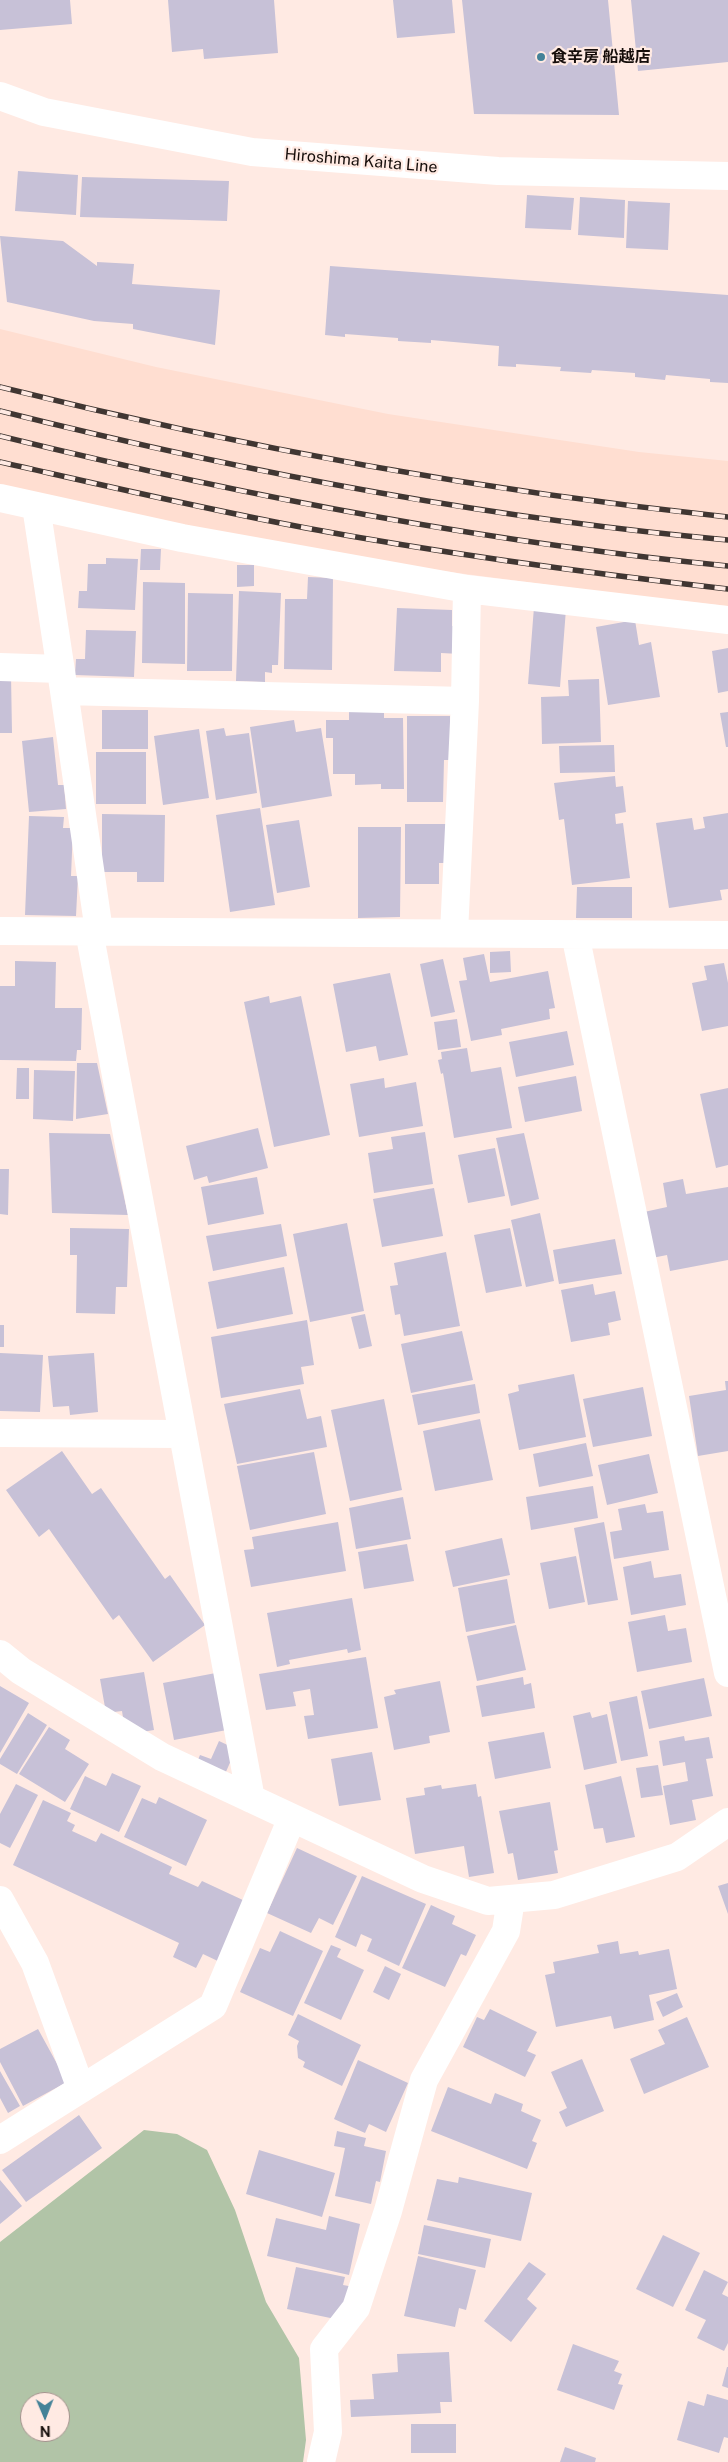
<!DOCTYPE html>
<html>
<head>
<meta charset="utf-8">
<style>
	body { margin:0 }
	#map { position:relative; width:728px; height:2462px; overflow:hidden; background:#ffeae3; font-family:"Public Sans",sans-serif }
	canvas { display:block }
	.north { position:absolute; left:20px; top:2392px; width:50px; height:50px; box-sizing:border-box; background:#ffeae3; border:1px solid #a2928d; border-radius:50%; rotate:179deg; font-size:14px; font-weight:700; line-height:20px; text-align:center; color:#160e0b }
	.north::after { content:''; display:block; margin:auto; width:18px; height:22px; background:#448298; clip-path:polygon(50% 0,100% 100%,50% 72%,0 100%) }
</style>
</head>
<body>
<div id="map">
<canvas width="728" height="2462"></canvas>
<div class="north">N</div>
</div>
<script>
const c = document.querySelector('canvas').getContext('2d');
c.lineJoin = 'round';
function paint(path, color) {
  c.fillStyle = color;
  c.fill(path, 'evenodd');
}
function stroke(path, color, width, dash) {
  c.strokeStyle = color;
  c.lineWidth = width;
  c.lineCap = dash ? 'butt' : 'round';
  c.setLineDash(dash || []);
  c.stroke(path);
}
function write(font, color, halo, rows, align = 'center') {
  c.font = font + ' "Public Sans","Noto Sans JP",sans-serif';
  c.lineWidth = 4.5;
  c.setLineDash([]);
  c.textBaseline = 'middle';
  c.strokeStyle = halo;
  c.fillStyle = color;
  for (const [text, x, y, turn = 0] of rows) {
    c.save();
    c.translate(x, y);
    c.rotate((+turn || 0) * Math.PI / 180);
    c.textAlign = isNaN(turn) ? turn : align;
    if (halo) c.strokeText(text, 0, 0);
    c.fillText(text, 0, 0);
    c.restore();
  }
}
paint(new Path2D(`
	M0,329L156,367L388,414L639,452L728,461V606L625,595L435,570L259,540L103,508L0,485Z`), '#ffded1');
paint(new Path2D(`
	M144,2130L177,2134L207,2150L235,2210L266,2302L299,2358L306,2440L303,2462H0V2242ZM30,2402H60V2432H30Z`), '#b1c4a7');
paint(new Path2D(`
	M0,0H70L72,24L0,30Z
	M168,0H274L278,53L204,59L203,49L172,52Z
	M393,0H452L455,33L397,38Z
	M462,0H608L619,115L474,114Z
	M631,0H728V62L638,71Z
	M18,171L78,175L76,215L15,211Z
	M82,177L229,181L227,221L80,217Z
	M527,195L574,198L571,230L525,228Z
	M580,197L625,200L624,238L578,235Z
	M628,201L670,203L668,250L626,248Z
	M0,236L63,241L97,266V262L134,264L132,284L220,290L215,345L133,329V324L94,321L7,302Z
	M330,266L728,295V383L710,382V379L666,375L665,380L635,377V373L592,370L591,373L560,371L561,367L516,364V367L498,366L499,346L431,340V343L398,341V338L345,334V337L325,335Z
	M141,549H161L160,570H140Z
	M106,558L138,559L135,610L78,608L79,591H87L88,564H106Z
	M237,565H254V586L237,587Z
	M308,577L333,578L332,670L284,669L285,599H307Z
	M143,582L185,583V664L142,663Z
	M239,591L281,593L278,665H272V673L265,672V682L236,681Z
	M188,593L233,594L232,671H187Z
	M534,607L566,609L560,687L528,684Z
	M397,608L452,610V626L462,627L460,654L441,653V672L394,671Z
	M635,620L639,645L651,642L660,697L608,705L596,627Z
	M86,630L136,631L134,677L75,675L76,659H85Z
	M728,648V691L718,693L712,651Z
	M0,675H11L12,733H0Z
	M599,679L601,742L542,744L541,697L569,696L568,680Z
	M349,707H384V718H403L404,789H381V784L355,785V774H333V738H326V720H349Z
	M102,710H148V749H102Z
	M728,712V747H726L720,713Z
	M407,716H450V760H444L443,802H407Z
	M294,720L296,732L321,728L332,796L262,808L250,727Z
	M224,728L226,736L249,733L257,793L216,800L206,731Z
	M199,729L209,798L163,805L154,736Z
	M53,737L58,785H64L66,809L29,812L22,741Z
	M614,745L615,772L560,773L559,746Z
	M96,752H146V804H96Z
	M615,776L616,787L623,786L626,812L615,814L616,824L623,823L630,878L572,885L564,819L559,820L554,783Z
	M260,808L275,905L230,912L216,815Z
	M728,813V889L720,890L722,900L669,908L656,823L692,818L694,830L705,828L703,817Z
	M102,814L165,815L164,882H137V872H102Z
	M29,816L64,817L63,828H73L71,876H78L76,916L25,915Z
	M299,820L310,887L277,893L266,825Z
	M405,824H447V863H439V884H405Z
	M358,827H401L400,917L358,918Z
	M577,887H632V918H576Z
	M510,951L511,972L490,973V952Z
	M484,954L490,982L548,971L555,1008L549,1009L550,1019L501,1029L502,1035L471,1041L459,981L467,980L463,958Z
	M443,959L455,1012L431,1017L420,964Z
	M15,961L56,962L55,1008H82L81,1050H77L76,1061L0,1060V986H15Z
	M724,963L728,983V1026L702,1031L692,983L707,980L704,966Z
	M390,973L408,1055L379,1061L376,1046L346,1052L333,984Z
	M269,996L270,1003L301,996L330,1135L274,1147L244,1002Z
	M457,1019L461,1047L438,1050L434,1022Z
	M567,1031L574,1065L516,1077L509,1042Z
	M467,1048L471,1072L501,1067L512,1128L454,1138L443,1073L441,1074L438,1060L442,1059L441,1052Z
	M77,1063H97L108,1114L76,1119Z
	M17,1068H29V1099H16Z
	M34,1070L75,1071L73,1121L33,1119Z
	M576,1076L582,1111L525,1122L518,1087Z
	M384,1078L385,1088L416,1082L423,1126L359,1137L350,1084Z
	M728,1088V1165L716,1168L700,1094Z
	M258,1128L268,1168L209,1183L207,1176L194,1180L186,1146Z
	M425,1132L433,1184L374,1193L368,1153L393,1149L391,1137Z
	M49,1133L110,1134L128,1215L52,1213Z
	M524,1133L539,1199L511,1206L496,1138Z
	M495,1148L505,1196L468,1203L458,1155Z
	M0,1169H9L8,1215L0,1214Z
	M257,1177L264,1214L208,1225L201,1187Z
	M683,1179L686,1194L728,1187V1260L670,1271L667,1255L652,1258L644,1212L667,1207L663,1183Z
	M434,1188L443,1236L382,1247L373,1199Z
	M540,1213L554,1281L526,1287L511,1220Z
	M347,1223L364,1311L310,1322L293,1234Z
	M281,1224L287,1256L213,1271L206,1236Z
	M70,1228L129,1229L127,1287H116L115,1314L76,1313L77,1255H70Z
	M510,1228L522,1286L486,1293L474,1235Z
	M615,1239L622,1274L559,1284L553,1250Z
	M446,1252L460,1326L404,1336L400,1314L395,1315L390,1286L398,1285L394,1263Z
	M284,1267L293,1314L217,1329L208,1282Z
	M593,1284L595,1295L615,1291L621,1320L608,1323L610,1335L571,1342L561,1290Z
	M365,1314L372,1346L359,1349L351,1317Z
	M307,1320L314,1365L301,1367L304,1384L221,1398L211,1337Z
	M0,1325H4V1347H0Z
	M462,1331L473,1380L411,1393L401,1344Z
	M0,1353L43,1355L40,1412L0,1411Z
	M94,1353L98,1412L70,1415L69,1406L53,1407L48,1356Z
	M574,1374L586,1437L519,1450L508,1394L519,1391L518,1385Z
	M725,1381H728V1451L698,1456L689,1396L726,1390Z
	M475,1384L480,1413L418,1425L412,1395Z
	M643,1387L652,1436L593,1447L583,1399Z
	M300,1389L307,1419L321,1416L327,1447L237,1464L224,1404Z
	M384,1399L402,1490L350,1501L331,1410Z
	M480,1419L493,1480L435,1491L423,1431Z
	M586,1443L593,1476L539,1487L533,1454Z
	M62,1451L92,1494L101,1488L165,1579L170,1575L205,1625L153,1662L119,1615L113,1620L49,1529L39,1537L6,1490Z
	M314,1452L326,1514L250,1530L237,1466Z
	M649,1454L658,1493L607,1505L598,1465Z
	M593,1486L598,1518L531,1530L526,1497Z
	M403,1497L411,1539L356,1549L349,1508Z
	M645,1504L647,1513L663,1511L669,1550L614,1559L610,1532L622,1530L618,1509Z
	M338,1522L346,1571L251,1587L244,1550L254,1549L252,1537Z
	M604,1522L618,1600L588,1605L574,1528Z
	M502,1538L510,1575L453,1587L445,1551Z
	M407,1544L414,1581L364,1589L358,1552Z
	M576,1556L585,1602L549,1609L540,1563Z
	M651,1561L654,1578L681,1574L686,1605L631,1615L623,1567Z
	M507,1579L515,1623L466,1632L458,1588Z
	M352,1598L361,1650L348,1653L347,1649L289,1660L290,1664L277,1667L267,1613Z
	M665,1615L668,1631L686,1628L692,1662L637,1672L628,1622Z
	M516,1625L526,1670L477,1681L467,1636Z
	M366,1657L378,1728L308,1739L304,1716L314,1715L310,1689L293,1692L296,1706L266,1710L259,1674Z
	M144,1672L154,1730L136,1733L124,1724L122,1711L106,1713L100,1679Z
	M221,1672L232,1729L174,1740L163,1683Z
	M523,1677L524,1685L531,1683L535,1708L482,1717L476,1686Z
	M704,1678L712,1716L649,1729L641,1691Z
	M440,1681L450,1732L429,1736L430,1743L394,1750L384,1697L396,1694L394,1690Z
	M0,1686L29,1703L0,1753Z
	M637,1696L648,1756L621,1761L609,1702Z
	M590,1712L592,1718L607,1714L617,1763L584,1770L573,1716Z
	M28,1713L47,1725L17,1774L0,1764V1759Z
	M49,1727L70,1740L65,1749L89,1764L65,1802L19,1774Z
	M544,1732L551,1768L495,1779L488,1742Z
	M684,1736L685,1741L709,1737L713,1758L706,1759L713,1796L692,1800L696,1820L670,1825L663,1786L688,1781L685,1762L663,1766L659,1741Z
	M219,1741L236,1749L225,1774L197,1762L200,1755L211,1759Z
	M372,1752L381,1800L339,1806L331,1759Z
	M658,1765L663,1795L641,1798L636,1768Z
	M112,1773L141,1786L119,1832L70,1809L85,1776L106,1786Z
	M621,1776L635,1837L606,1843L603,1828L594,1829L585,1785Z
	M16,1784L38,1795L10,1848L0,1843V1814Z
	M476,1784L478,1797L481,1796L494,1873L469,1877L464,1846L415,1854L406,1798L425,1795L424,1788L441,1785L442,1789Z
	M159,1797L207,1820L186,1866L124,1837L142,1798L156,1804Z
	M43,1800L71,1813L67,1821L75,1825L72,1831L96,1842L101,1833L172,1867L169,1874L198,1887L202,1881L245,1901L222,1963L203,1954L196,1968L173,1957L179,1943L13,1865Z
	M550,1802L558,1850L554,1851L558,1873L518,1880L513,1853L508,1854L499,1811Z
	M297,1848L357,1876L333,1925L319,1918L311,1933L267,1913Z
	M362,1876L426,1904L399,1966L367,1951L372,1939L361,1934L356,1947L335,1937Z
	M728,1883V1914L718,1886Z
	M431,1905L455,1916L452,1924L476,1935L466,1956L461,1954L445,1987L402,1968Z
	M280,1931L323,1951L293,2016L240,1992L260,1948L270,1952Z
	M618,1941L620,1954L638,1951L639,1955L669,1949L677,1989L649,1995L654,2020L614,2029L611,2016L556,2027L545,1975L555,1973L553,1962L599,1953L597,1945Z
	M331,1945L341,1949L337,1957L364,1970L341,2020L304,2003Z
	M385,1966L401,1974L389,2000L373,1992Z
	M677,1993L683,2007L663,2017L656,2002Z
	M490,2009L537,2032L527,2051L536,2055L525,2077L463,2047L477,2017L484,2020Z
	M298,2014L361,2045L342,2086L303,2067L305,2062L298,2058L297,2046L299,2041L288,2035Z
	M687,2017L709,2067L644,2094L630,2059L665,2044L658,2030Z
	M38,2029L67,2082L23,2106L0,2062V2049Z
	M582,2059L604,2111L566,2127L559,2112L567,2108L551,2072Z
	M358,2060L408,2083L386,2132L369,2124L365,2133L334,2119Z
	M0,2071L20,2106L8,2113L0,2098Z
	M448,2087L491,2104L495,2093L523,2104L521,2111L541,2120L532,2141L537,2143L527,2169L431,2131Z
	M79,2115L102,2148L26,2202L2,2170Z
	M337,2131L366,2138L364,2146L386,2151L380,2182L376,2181L371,2204L335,2196L345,2148L334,2146Z
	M259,2150L335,2173L322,2217L246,2194Z
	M459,2177L532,2193L521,2241L427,2220L437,2179L458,2183Z
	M0,2180L22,2206L0,2224Z
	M329,2216L360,2224L349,2275L267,2256L276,2218L326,2230Z
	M424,2225L491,2239L485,2268L418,2254Z
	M663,2235L700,2253L673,2307L636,2289Z
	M418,2256L476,2270L466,2310L459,2308L455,2327L404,2316Z
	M529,2262L546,2274L527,2299L537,2308L511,2342L484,2321Z
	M296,2267L345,2277L343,2285L354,2287L340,2320L287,2309Z
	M704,2270L728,2282L722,2294L728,2297V2343L724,2351L697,2338L706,2320L685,2310Z
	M573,2344L619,2361L614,2371L622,2374L618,2384L623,2385L614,2410L557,2390Z
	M449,2352L452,2402H440L441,2413L351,2417L350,2400L374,2399L372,2374L398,2372L397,2354Z
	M727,2367H728V2388L722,2386Z
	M707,2394L728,2400V2438L724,2437L719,2453L677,2440L688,2401L704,2406Z
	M411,2424H456V2453H411Z
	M565,2447L596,2458L595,2462H560Z`), '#c7c1d7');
stroke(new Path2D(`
	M0,498L182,538L467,589L728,620
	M36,506L64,691
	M0,667L60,669
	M0,931L728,935
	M89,931L251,1799
	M99,931L64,691L465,701
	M454,933L465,701L467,589
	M575,934L728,1673
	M0,1433L183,1434
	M0,1654L21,1671L162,1757L423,1879L488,1901L554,1895L677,1857L728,1822
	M0,1900L35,1963L81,2089
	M0,2140L213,2006L292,1818
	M321,2462L328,2432L324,2349L356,2308L388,2211L424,2080L506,1931L511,1899`), '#fff', 28);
stroke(new Path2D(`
	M0,96L44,112L252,152L498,171L728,176`), '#fff', 28);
const rail = new Path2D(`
	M0,387C240,447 482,491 728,517
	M0,411C239,471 482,518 728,540
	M0,436C239,495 482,542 728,566
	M0,462C102,485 204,509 306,528C446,554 587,573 728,589`);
stroke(rail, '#403632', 5.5);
stroke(rail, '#ffeae3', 4, [11]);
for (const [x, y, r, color] of [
	[541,57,5,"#448298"]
]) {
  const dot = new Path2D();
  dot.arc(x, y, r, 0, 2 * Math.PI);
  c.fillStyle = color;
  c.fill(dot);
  stroke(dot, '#ffeae3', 2);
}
write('bold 16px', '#160e0b', '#ffeae3', [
	["食辛房 船越店",551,57]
], 'left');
write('16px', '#160e0b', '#ffeae3', [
	["Hiroshima Kaita Line",361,161,5]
]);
</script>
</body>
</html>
